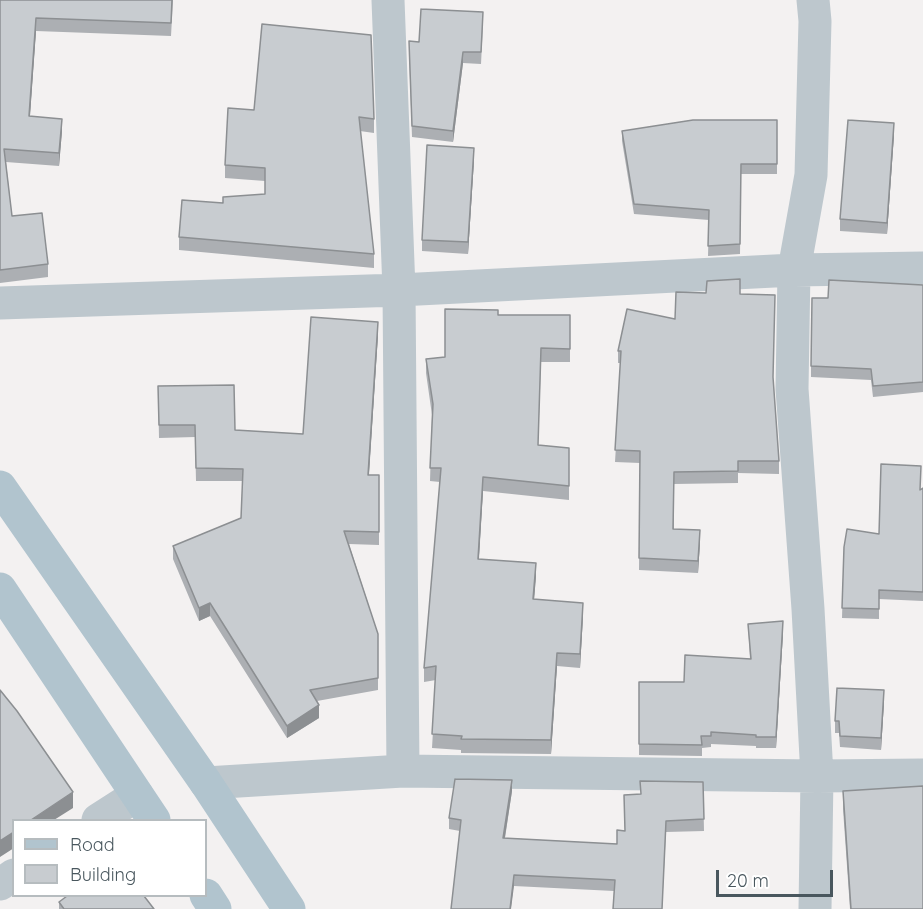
<!DOCTYPE html>
<html>
<head>
<meta charset="utf-8">
<style>
	body { margin:0 }
	#map { position:relative; width:923px; height:909px; overflow:hidden; background:#f3f1f1; font-family:Quicksand,sans-serif }
	canvas { display:block }
	.legend { position:absolute; left:12px; top:819px; width:195px; height:78px; box-sizing:border-box; background:#fff; border:2px solid #b6bcbf; margin:0; padding:8px 10px; list-style:none; font-size:18px; color:#49575e }
	.legend li { display:flex; align-items:center; gap:12px; height:30px }
	.legend b { width:30px; border:2px solid #b6bcbf }
	.scale { position:absolute; left:716px; top:870px; width:117px; height:27px; box-sizing:border-box; border:3px solid #49575e; border-top:0; padding-left:8px; font-size:18px; line-height:21px; white-space:nowrap; color:#49575e; -webkit-text-stroke:4px #fff; paint-order:stroke }
</style>
</head>
<body>
<div id="map">
<canvas width="923" height="909"></canvas>
<ul class="legend">
<li><b style="height:8px;background:#b1c4ce"></b>Road</li>
<li><b style="height:16px;background:#c8ccd0"></b>Building</li>
</ul>
<div class="scale">20 m</div>
</div>
<script>
const g = document.querySelector('canvas').getContext('2d');
g.lineJoin = 'round';
const shape = rows => new Path2D(rows.map(r => 'M' + r).join(''));
function strokePath(path, color, width, dash) { g.strokeStyle = color; g.lineWidth = width; g.lineCap = dash ? 'butt' : 'round'; g.setLineDash(dash || []); g.stroke(path); }
function paint(path, color) { g.fillStyle = color; g.fill(path, 'evenodd'); }
strokePath(shape([
	[388,0,399,290,403,771],
	[813,0,815,21,811,175,794,270,792,389,808,609,817,776,815,909],
	[0,303,399,290,794,270,923,268],
	[206,783,403,771,817,776,923,775],
	[98,820,137,795],
	[0,884,14,875]
]), '#bdc7cd', 33);
strokePath(shape([
	[0,487,206,783,289,909],
	[0,589,154,820],
	[206,895,215,909]
]), '#b1c4ce', 33);
paint(shape([
	[0,0,173,0,171,36,36,31,30,116,62,131,59,166,6,162,12,216,48,264,48,277,0,283],
	[262,24,374,119,374,133,360,131,374,254,374,268,179,250,179,237,223,203,265,194,265,181,225,178,225,165,254,110],
	[483,24,481,64,463,63,453,142,412,137,409,52],
	[777,120,777,174,741,174,740,254,708,256,709,220,634,214,622,141,622,131],
	[894,135,887,234,840,231,840,219],
	[474,160,468,254,422,251,422,240],
	[923,285,923,392,873,397,871,380,811,377,811,366,828,298],
	[740,294,773,379,779,461,779,474,738,473,738,483,674,484,674,529,700,542,698,573,639,570,640,463,615,462,621,363,618,363,618,351,675,319],
	[498,315,570,315,570,362,541,362,538,445,569,448,569,500,483,491,479,559,536,576,534,599,583,616,580,668,557,666,551,754,461,753,461,750,432,748,436,680,424,682,424,668,440,482,430,481,432,415,426,373,426,359,445,357],
	[378,335,369,475,379,475,379,545,349,544,378,634,378,690,317,701,319,718,287,738,210,616,199,621,173,559,173,546,241,518,243,481,196,481,195,437,159,438,158,386,235,430,303,434],
	[923,488,923,601,879,599,879,619,842,618,844,547,879,534,921,489],
	[748,624,783,633,776,748,756,748,756,746,711,744,711,747,702,748,702,756,639,755,639,682,684,682,750,659],
	[884,702,881,750,840,747,839,733,835,733,835,721],
	[703,782,704,831,666,832,662,909,613,909,614,891,514,886,460,831,449,829,449,818,512,791,505,838,617,844,625,831,624,795,640,794],
	[843,791,923,909,850,909,843,809],
	[59,902,154,909,59,909]
]), '#acafb3');
paint(shape([
	[36,18,36,31,29,129,29,116],
	[463,52,463,63,453,142,453,131],
	[62,119,62,131,59,166,59,153],
	[894,123,894,135,887,234,887,223],
	[474,148,474,160,468,254,468,242],
	[378,322,378,335,368,488,368,475],
	[483,477,483,491,478,572,478,559],
	[700,530,700,542,698,573,698,561],
	[536,563,536,576,533,613,533,599],
	[210,603,210,616,199,621,199,608],
	[583,603,583,616,580,668,580,654],
	[783,621,783,633,776,748,776,737],
	[557,653,557,666,551,754,551,740],
	[884,690,884,702,881,750,881,738],
	[319,705,319,718,287,738,287,726],
	[512,780,512,791,503,849,503,838],
	[73,792,73,808,54,820,31,820],
	[14,832,14,848,0,857,0,841],
	[514,875,514,886,511,909,510,909]
]), '#8c8f92');
const building = shape([
	[0,0,172,0,171,23,36,18,29,116,62,119,59,153,4,149,12,216,42,213,48,264,0,270,0,0],
	[421,9,483,12,481,52,463,52,453,131,412,126,409,41,419,42,421,9],
	[262,24,371,35,374,119,359,117,374,254,179,237,182,200,223,203,223,197,265,194,265,168,225,165,228,108,254,110,262,24],
	[693,120,777,120,777,164,741,164,740,244,708,246,709,210,634,204,622,131,693,120],
	[848,120,894,123,887,223,840,219,848,120],
	[427,145,474,148,468,242,422,240,427,145],
	[740,279,740,294,775,295,773,377,779,461,738,461,738,471,674,472,673,529,700,530,698,561,639,558,640,451,615,450,621,351,618,351,627,309,675,319,676,292,706,293,707,281,740,279],
	[829,280,923,285,923,382,873,386,871,369,811,366,812,298,828,298,829,280],
	[445,309,498,310,498,315,570,315,570,349,541,348,538,445,569,448,569,486,483,477,478,559,536,563,533,599,583,603,580,654,557,653,551,740,461,739,462,736,432,734,436,666,424,668,441,468,430,468,433,404,426,359,445,357,445,309],
	[311,317,378,322,368,475,379,475,379,532,344,531,378,634,378,678,310,690,319,705,287,726,210,603,199,608,173,546,241,518,243,469,196,468,195,425,159,425,158,386,234,385,235,430,303,434,311,317],
	[881,464,921,466,920,490,923,488,923,592,879,590,879,609,842,608,844,547,847,529,879,534,881,464],
	[783,621,776,737,756,737,756,735,711,732,711,736,701,736,702,745,639,744,639,682,684,682,685,655,751,659,748,624,783,621],
	[837,688,884,690,881,738,840,736,839,721,835,721,837,688],
	[0,690,17,711,73,792,31,820,14,820,14,832,0,841,0,690],
	[455,779,512,780,503,838,617,844,617,830,625,831,624,795,641,794,640,781,703,782,704,819,666,821,662,909,613,909,615,880,514,875,510,909,451,909,461,820,449,818,455,779],
	[923,786,923,909,851,909,843,791,923,786],
	[67,896,144,896,154,909,64,909,59,902,67,896]
]);
paint(building, '#c8ccd0');
strokePath(building, '#8c8f92', 1.5);
</script>
</body>
</html>
